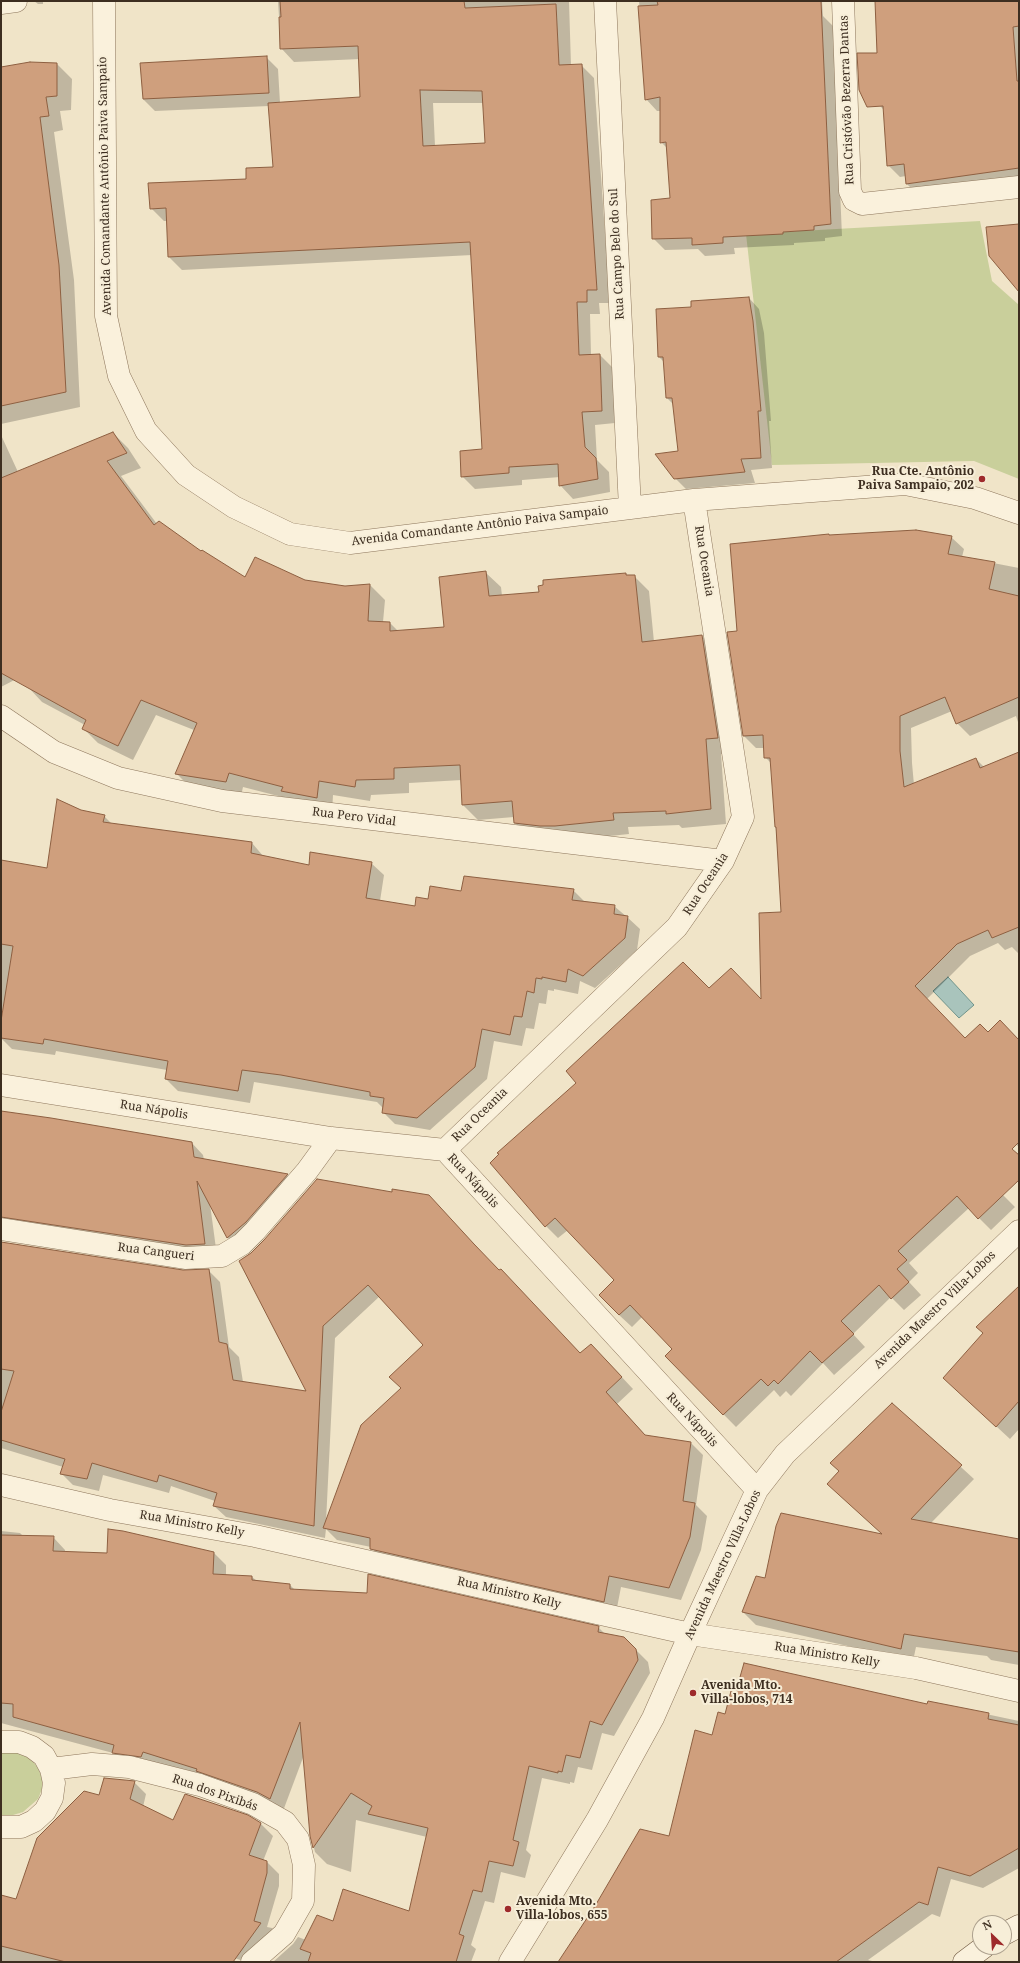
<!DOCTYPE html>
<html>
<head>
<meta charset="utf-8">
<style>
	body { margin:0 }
	#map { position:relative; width:1020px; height:1963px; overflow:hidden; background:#f0e4c8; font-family:"Noto Serif",serif }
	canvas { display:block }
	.frame { position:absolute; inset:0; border:2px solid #3d2e20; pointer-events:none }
	.north { position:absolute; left:972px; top:1915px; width:40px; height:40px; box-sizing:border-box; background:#f7eed8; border:1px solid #ada18e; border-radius:50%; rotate:335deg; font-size:11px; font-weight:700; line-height:16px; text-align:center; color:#3d2e20 }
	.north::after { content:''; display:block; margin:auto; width:14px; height:18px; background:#9e2a2b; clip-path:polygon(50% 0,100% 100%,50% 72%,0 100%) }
</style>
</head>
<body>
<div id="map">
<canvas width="1020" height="1963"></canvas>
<div class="frame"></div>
<div class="north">N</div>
</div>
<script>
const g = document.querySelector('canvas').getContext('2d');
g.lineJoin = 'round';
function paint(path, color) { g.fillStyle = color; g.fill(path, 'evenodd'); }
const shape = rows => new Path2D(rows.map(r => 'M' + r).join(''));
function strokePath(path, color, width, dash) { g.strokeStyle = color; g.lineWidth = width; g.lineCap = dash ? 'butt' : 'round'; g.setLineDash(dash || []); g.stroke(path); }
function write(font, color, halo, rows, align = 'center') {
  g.font = font + ' "Noto Serif",serif'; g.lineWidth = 4; g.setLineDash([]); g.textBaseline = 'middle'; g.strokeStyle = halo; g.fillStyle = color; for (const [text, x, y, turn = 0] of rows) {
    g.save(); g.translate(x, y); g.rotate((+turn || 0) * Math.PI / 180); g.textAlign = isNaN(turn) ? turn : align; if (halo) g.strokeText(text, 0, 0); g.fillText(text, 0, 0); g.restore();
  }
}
paint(shape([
	[980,221,992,281,1019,305,1019,479,974,461,772,465,746,234],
	[11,1751,22,1753,31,1759,38,1768,42,1778,42,1789,38,1799,23,1812,13,1815,2,1815,1,1814,1,1752]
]), '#c9cf9b');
const water = shape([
	[948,977,974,1005,959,1018,933,991,948,977]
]);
paint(water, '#a9c4bc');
strokePath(water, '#6f938a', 1);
paint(shape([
	[34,1,43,1,43,4,38,4],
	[278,1,569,1,571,66,581,65,594,78,610,303,599,303,600,314,590,314,591,355,600,355,613,368,615,423,595,425,597,460,609,472,610,492,573,499,560,485,560,477,522,480,522,485,475,489,462,476,483,450,472,255,182,270,169,257,168,221,164,221,151,208,247,180,274,168,269,106,155,111,143,99,266,57,278,69,280,103,362,98,360,59,294,62,281,48],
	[433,103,484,103,486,144,435,146],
	[639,1,822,1,823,16,833,26,842,236,825,238,825,241,794,243,794,245,734,248,735,254,705,256,698,249,665,250,653,238,671,199,668,149,661,142,661,111,657,111,646,99],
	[876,1,1019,1,1019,181,918,195,907,184,906,176,900,177,888,165,884,110,880,106],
	[57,64,72,79,71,110,60,111,63,130,54,132,74,280,80,407,1,424,1,68],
	[749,298,759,309,764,333,771,421,769,421,772,468,751,470,755,483,686,489,675,478,679,452,674,405,667,398,665,363,659,357,692,308],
	[113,433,128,448,141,468,121,476,157,524,245,579,305,581,345,587,370,585,385,600,383,622,390,623,398,631,445,628,486,573,501,587,502,596,540,593,626,574,628,576,634,576,649,591,654,642,702,636,717,651,732,753,721,754,726,824,682,828,679,825,628,827,629,834,571,840,530,838,515,823,514,817,478,820,463,805,462,780,409,783,409,793,371,795,370,801,333,795,332,813,290,799,243,787,241,796,191,788,176,773,194,730,156,715,133,760,98,743,83,728,85,725,42,702,28,687,41,666,1,687,1,435,18,472],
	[829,535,951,537,964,549,962,557,1019,568,1019,725,1016,716,970,736,957,723,952,711,911,728,912,763,914,785,976,759,984,767,1019,753,1019,954,1012,947,1005,950,998,943,970,956,927,999,965,1040,988,1034,1019,1041,1019,1147,986,1118,1003,1195,1015,1207,991,1230,969,1208,909,1263,918,1273,909,1282,921,1295,904,1310,891,1297,853,1334,865,1347,834,1375,823,1363,791,1396,786,1391,780,1397,774,1390,736,1427,666,1356,673,1349,642,1317,632,1327,619,1315,616,1280,568,1230,558,1238,546,1226,709,990,762,1001,782,913,771,763,765,757,764,748,756,748,744,736,731,545],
	[104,816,113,825,252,843,264,857,309,866,371,863,384,875,380,901,415,907,429,901,462,892,573,890,585,902,614,906,627,917,640,929,637,950,595,988,580,981,578,994,554,989,554,991,548,990,546,1004,539,1003,534,1029,526,1028,522,1046,494,1041,487,1079,430,1130,395,1124,383,1112,383,1108,377,1102,254,1082,250,1103,178,1091,166,1079,167,1070,56,1051,55,1055,12,1049,1,1038,3,1012,1,1012,1,861,48,869],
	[1,1112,191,1142,203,1155,204,1160,287,1175,299,1187,240,1250,228,1238,210,1204,217,1256,1,1238],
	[1,1243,183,1271,208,1270,220,1282,229,1347,239,1357,243,1382,308,1392,240,1261,486,1258,581,1354,603,1357,633,1389,617,1404,646,1436,691,1443,703,1455,696,1505,707,1516,701,1550,681,1600,621,1587,616,1613,383,1561,371,1547,337,1540,326,1529,325,1538,226,1517,214,1506,215,1501,171,1486,169,1493,103,1475,99,1491,73,1485,61,1473,63,1467,1,1448],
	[380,1296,425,1345,326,1522,335,1338],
	[1019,1288,1019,1429,1010,1439,957,1390,984,1333],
	[892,1404,974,1479,931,1523,1019,1540,1019,1665,991,1660,987,1656,916,1647,913,1661,756,1625,743,1612,765,1579,884,1535,828,1484],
	[1,1531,20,1533,24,1537,53,1537,65,1550,65,1552,108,1554,123,1532,214,1553,226,1565,226,1575,252,1577,257,1581,290,1585,296,1591,598,1627,606,1635,635,1649,648,1662,650,1673,614,1736,602,1733,592,1770,578,1767,574,1783,570,1782,570,1784,542,1778,526,1850,531,1855,525,1878,501,1872,494,1903,485,1901,471,1945,476,1949,471,1962,273,1962,293,1944,298,1937,306,1940,334,1922,410,1912,427,1837,356,1820,351,1872,327,1864,315,1852,311,1835,304,1755,283,1811,125,1765,113,1753,1,1723],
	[929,1702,1019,1721,1019,1868,983,1888,951,1879,940,1917,932,1914,868,1960,876,1962,560,1962,670,1837,713,1736,726,1716,928,1705],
	[134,1782,146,1794,143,1807,174,1821,247,1816,261,1824,273,1836,263,1861,267,1862,279,1874,279,1886,267,1927,272,1928,283,1940,247,1962,208,1950,205,1962,1,1962,1,1900,17,1900,99,1796]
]), '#0003');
const building = shape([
	[280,1,464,1,465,8,556,4,559,65,582,64,597,290,587,290,587,302,577,302,579,355,600,354,602,411,582,412,585,447,596,458,598,479,559,486,558,464,509,467,509,473,461,477,460,451,482,449,470,242,168,257,166,208,150,209,148,183,246,179,246,168,273,167,268,103,360,97,358,46,280,49,279,17,281,17,280,1],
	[420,90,482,91,485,143,423,146,420,90],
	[657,1,821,1,831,224,814,226,814,230,783,232,783,234,723,237,723,243,692,245,692,238,652,239,651,200,670,198,666,142,660,143,660,97,645,100,638,6,658,5,657,1],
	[875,1,1019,1,1019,26,1013,27,1017,81,1019,81,1019,168,906,184,904,164,887,166,883,106,867,107,859,90,857,53,877,53,875,1],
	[267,56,269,93,143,99,140,63,267,56],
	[30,62,57,63,57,96,46,97,49,116,40,117,59,265,66,392,1,406,1,67,30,62],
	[1019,224,1019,292,989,256,986,227,1019,224],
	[749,297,753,321,761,411,758,411,761,458,741,459,745,472,674,479,655,454,678,451,672,398,666,398,663,357,658,357,656,309,691,307,691,301,749,297],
	[113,432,127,453,107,461,154,525,159,521,201,551,202,550,245,577,255,557,305,580,345,586,370,584,368,621,390,622,390,631,444,627,439,577,486,571,489,596,539,592,538,586,543,585,543,580,626,573,626,575,635,575,642,642,702,635,718,738,706,739,711,809,666,814,666,811,613,813,614,820,555,826,540,826,514,823,512,801,462,805,460,765,394,768,394,779,356,780,355,787,319,781,317,798,281,791,283,787,229,773,226,782,175,774,197,723,141,700,118,746,82,729,86,720,1,673,1,478,113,432],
	[916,530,952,536,948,554,995,562,989,589,1019,596,1019,697,956,724,945,697,900,716,900,751,904,787,976,758,980,768,1019,752,1019,927,992,938,988,930,957,944,915,986,965,1038,980,1024,988,1032,1000,1020,1019,1040,1019,1142,1012,1149,1019,1155,1019,1180,978,1219,957,1196,898,1251,907,1260,897,1269,909,1282,891,1299,879,1285,841,1321,854,1334,822,1363,810,1351,778,1384,774,1380,768,1386,761,1379,723,1415,665,1356,672,1349,630,1305,619,1315,599,1295,614,1280,555,1218,545,1227,490,1163,499,1154,497,1153,576,1083,566,1071,683,962,709,988,731,968,761,999,759,913,781,912,776,827,775,827,770,758,764,758,763,735,743,736,727,632,737,631,730,544,829,534,829,535,916,530],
	[57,799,81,810,105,815,103,822,252,842,251,853,309,865,310,852,372,862,366,898,415,906,416,897,428,899,430,886,461,891,464,876,574,889,572,900,615,905,614,914,628,916,625,938,583,976,568,969,566,982,542,977,542,979,536,978,534,993,527,991,522,1017,514,1016,510,1035,482,1029,475,1067,417,1118,382,1113,384,1098,370,1096,370,1092,281,1075,242,1070,238,1091,165,1079,168,1061,44,1039,43,1044,1,1038,1,1021,13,946,1,944,1,860,47,868,57,799],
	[1,1111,51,1118,192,1142,194,1157,288,1174,246,1222,227,1238,197,1181,205,1244,186,1245,1,1217,1,1111],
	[317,1179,392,1192,392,1189,429,1195,474,1244,499,1270,501,1269,580,1353,591,1344,622,1377,606,1392,645,1435,691,1442,683,1501,695,1503,690,1537,669,1588,609,1576,604,1602,370,1549,370,1538,323,1528,361,1425,401,1388,389,1377,423,1345,368,1285,323,1326,314,1526,213,1506,217,1493,159,1475,157,1482,92,1463,87,1479,60,1474,65,1459,1,1440,1,1412,14,1371,1,1369,1,1242,183,1270,209,1269,219,1342,227,1344,233,1380,306,1391,239,1261,251,1253,264,1240,317,1179],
	[1019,1286,1019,1401,996,1427,943,1378,983,1333,976,1327,1019,1286],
	[892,1403,962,1465,911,1519,1019,1539,1019,1652,904,1634,901,1649,742,1612,756,1576,765,1578,776,1526,781,1513,882,1534,827,1484,839,1471,830,1463,892,1403],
	[108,1529,123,1531,214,1552,213,1574,252,1576,252,1580,290,1584,290,1589,367,1593,368,1574,599,1626,598,1632,624,1637,636,1649,638,1660,602,1725,590,1721,580,1758,566,1755,562,1772,558,1771,558,1773,529,1766,513,1840,519,1842,513,1866,489,1861,482,1892,473,1890,459,1934,464,1936,456,1962,308,1962,311,1953,300,1949,317,1915,333,1921,343,1889,409,1911,428,1828,368,1814,372,1806,351,1793,313,1848,310,1836,300,1722,270,1799,257,1792,196,1771,197,1769,143,1752,141,1757,112,1753,114,1745,13,1717,13,1704,1,1703,1,1535,54,1536,53,1551,107,1553,108,1529],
	[744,1663,927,1704,928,1701,989,1713,988,1719,1019,1725,1019,1848,970,1876,938,1867,928,1905,919,1902,836,1962,558,1962,595,1906,640,1829,669,1836,695,1730,712,1735,718,1712,725,1714,731,1691,736,1691,744,1663],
	[104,1778,135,1781,130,1799,173,1820,185,1794,248,1815,261,1823,249,1855,267,1861,267,1873,254,1921,261,1923,233,1962,66,1962,1,1946,1,1895,16,1899,37,1838,84,1791,99,1795,104,1778]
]);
paint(building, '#cf9f7d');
strokePath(building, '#8d5f41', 1);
const street = shape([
	[104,1,106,316,119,376,146,431,186,475,234,507,290,534,350,543,694,500,905,484,975,498,1019,513],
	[605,1,630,508],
	[843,1,850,191,854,200,862,204,1019,187],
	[1,3,16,1],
	[1,716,54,752,118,778,222,801,723,861],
	[1,1085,331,1138,445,1150,757,1490],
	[445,1150,677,927,723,861,743,817,694,500],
	[1,1229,185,1258,222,1256,242,1244,255,1231,307,1171,331,1138],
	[1,1485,110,1510,255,1536,690,1634,916,1668,1019,1691],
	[1,1742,19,1742,32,1747,44,1756,51,1769,54,1783,52,1798,45,1811,34,1821,21,1827,1,1827],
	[51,1769,92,1764,129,1767,200,1785,253,1804,285,1822,298,1839,304,1865,303,1901,284,1934,252,1962],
	[510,1962,597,1820,653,1718,690,1634,757,1490,785,1454,1019,1231]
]);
const secondary = shape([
	[1004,1934,1019,1926],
	[964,1962,984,1947]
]);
strokePath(street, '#8d765c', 23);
strokePath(secondary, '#6f573f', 23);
strokePath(street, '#faf1dc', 22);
strokePath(secondary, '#faf1dc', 22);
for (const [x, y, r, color] of [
	[982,479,4,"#9e2a2b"],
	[693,1693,4,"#9e2a2b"],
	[508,1909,4,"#9e2a2b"]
]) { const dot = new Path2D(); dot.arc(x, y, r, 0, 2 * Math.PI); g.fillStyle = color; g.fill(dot); strokePath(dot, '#f7eed8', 1.5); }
write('12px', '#3d2e20', '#f7eed8', [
	["Rua Cristóvão Bezerra Dantas",847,100,-92],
	["Avenida Comandante Antônio Paiva Sampaio",105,186,-91],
	["Rua Campo Belo do Sul",617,254,-93],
	["Avenida Comandante Antônio Paiva Sampaio",480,526,-7],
	["Rua Oceania",704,561,81],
	["Rua Pero Vidal",354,817,7],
	["Rua Oceania",706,884,-57],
	["Rua Nápolis",154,1110,9],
	["Rua Oceania",480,1115,-44],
	["Rua Nápolis",473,1181,47],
	["Rua Cangueri",156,1252,7],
	["Avenida Maestro Villa-Lobos",935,1310,-44],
	["Rua Nápolis",692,1420,47],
	["Rua Ministro Kelly",192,1524,10],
	["Avenida Maestro Villa-Lobos",723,1565,-65],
	["Rua Ministro Kelly",509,1593,13],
	["Rua Ministro Kelly",827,1655,9],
	["Rua dos Pixibás",215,1793,19]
]);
write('bold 12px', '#3d2e20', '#f7eed8', [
	["Rua Cte. Antônio",974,472,"right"],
	["Paiva Sampaio, 202",974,486,"right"],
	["Avenida Mto.",701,1686],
	["Villa-lobos, 714",701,1700],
	["Avenida Mto.",516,1902],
	["Villa-lobos, 655",516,1916]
], 'left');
</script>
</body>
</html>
